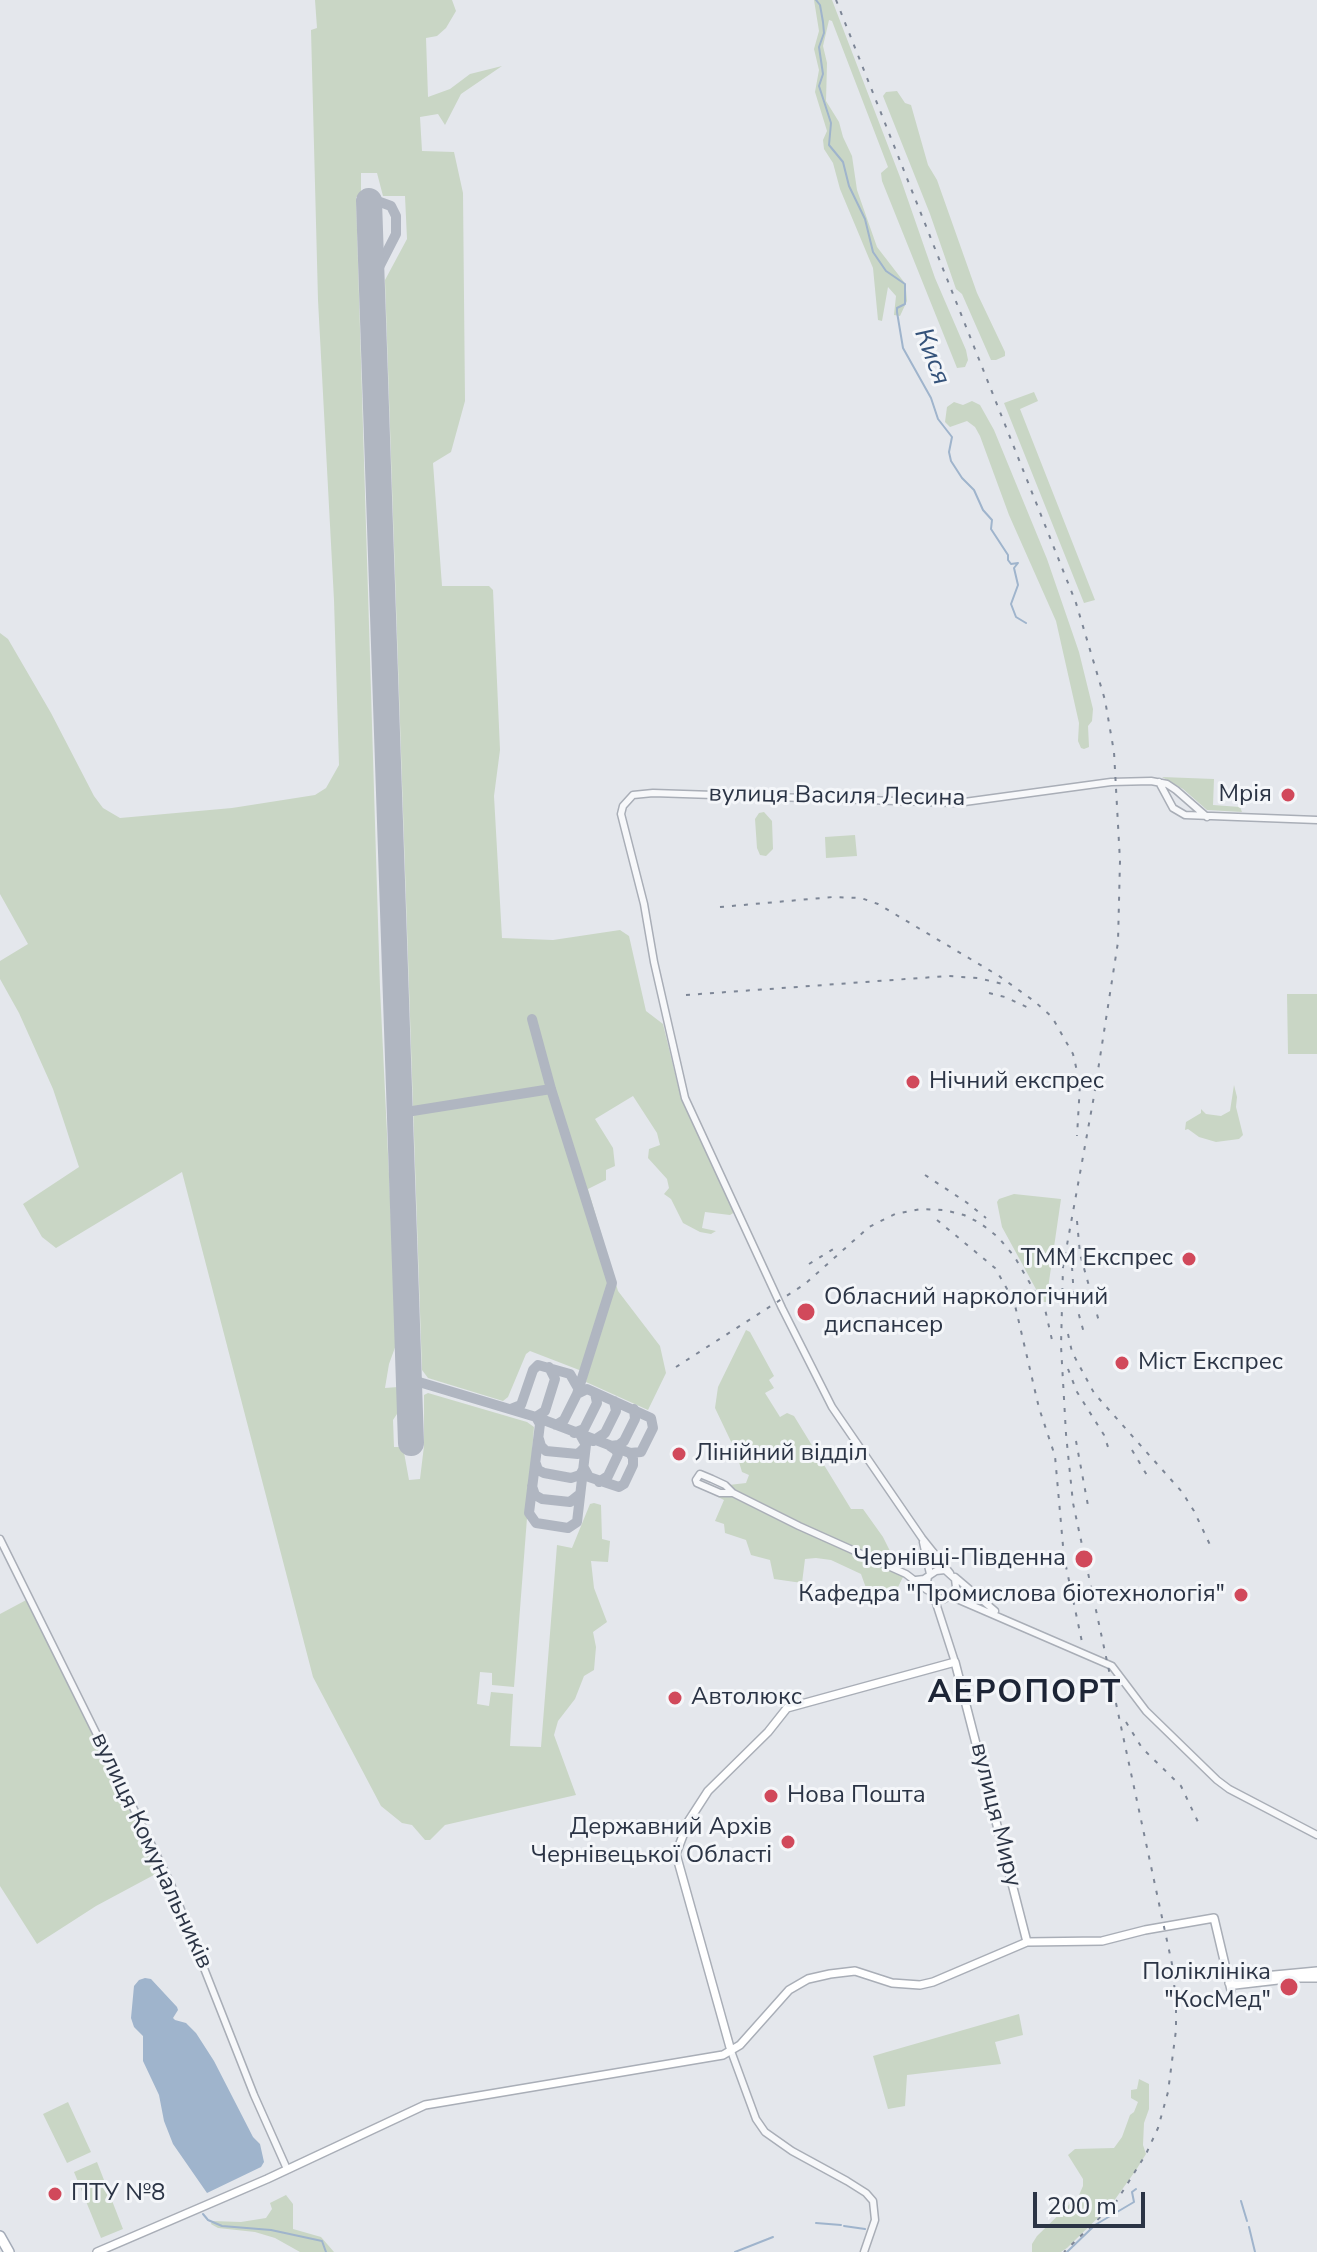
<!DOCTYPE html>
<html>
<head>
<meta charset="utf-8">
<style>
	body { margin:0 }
	#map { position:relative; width:1317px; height:2252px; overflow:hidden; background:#e4e7ec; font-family:"Nunito Sans",sans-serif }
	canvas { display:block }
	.scale { position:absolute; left:1033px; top:2192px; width:112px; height:36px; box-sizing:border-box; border:4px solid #2b3445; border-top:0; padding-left:10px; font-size:24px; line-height:28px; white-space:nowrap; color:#2b3445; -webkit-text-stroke:6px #f4f6f9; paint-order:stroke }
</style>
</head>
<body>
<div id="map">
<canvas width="1317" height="2252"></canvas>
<div class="scale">200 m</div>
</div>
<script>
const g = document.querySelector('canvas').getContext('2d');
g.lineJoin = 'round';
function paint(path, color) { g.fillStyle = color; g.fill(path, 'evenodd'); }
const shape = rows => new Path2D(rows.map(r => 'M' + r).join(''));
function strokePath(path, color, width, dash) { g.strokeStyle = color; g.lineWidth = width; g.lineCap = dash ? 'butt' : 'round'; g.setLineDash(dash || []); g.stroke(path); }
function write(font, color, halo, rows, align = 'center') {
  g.font = font + ' "Nunito Sans",sans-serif'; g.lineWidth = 6; g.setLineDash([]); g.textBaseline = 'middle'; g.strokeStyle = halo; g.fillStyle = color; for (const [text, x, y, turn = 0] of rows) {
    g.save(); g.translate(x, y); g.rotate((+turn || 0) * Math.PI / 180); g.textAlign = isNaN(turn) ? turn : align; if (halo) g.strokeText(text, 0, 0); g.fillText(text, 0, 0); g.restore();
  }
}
paint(shape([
	[315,0,452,0,456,11,446,28,437,36,426,38,428,97,450,89,470,74,502,66,461,94,445,125,438,114,420,117,422,151,454,152,463,193,465,401,451,452,433,463,442,586,489,586,493,590,500,750,494,796,502,938,553,940,620,930,629,936,646,1011,663,1024,680,1094,735,1212,730,1215,705,1212,702,1228,716,1231,711,1234,700,1232,683,1223,671,1199,664,1194,669,1188,667,1179,648,1158,649,1149,660,1145,657,1133,633,1096,595,1119,613,1148,615,1166,606,1170,606,1180,588,1189,618,1291,660,1346,666,1373,648,1410,586,1382,587,1373,530,1351,526,1354,508,1397,503,1401,428,1378,422,1370,385,280,407,239,405,196,383,196,377,173,361,173,361,196,356,197,380,988,397,1342,389,1364,385,1388,398,1387,399,1411,393,1420,394,1447,403,1447,409,1480,420,1479,424,1446,424,1395,428,1393,527,1422,534,1427,514,1687,492,1685,492,1673,480,1672,477,1704,489,1706,491,1692,513,1694,510,1746,541,1747,557,1545,572,1548,590,1504,594,1503,601,1505,602,1539,610,1541,608,1562,591,1561,594,1588,607,1622,593,1632,596,1647,594,1670,584,1676,575,1699,558,1721,554,1735,576,1795,445,1825,430,1840,425,1840,412,1825,402,1823,381,1806,313,1677,182,1172,56,1248,42,1237,23,1204,79,1167,53,1089,19,1013,0,979,0,961,28,944,0,894,0,633,8,639,51,713,94,796,103,808,120,818,232,808,315,795,326,788,339,765,334,600,318,300,311,30,317,28],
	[814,0,832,0,900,177,935,278,966,350,968,360,965,367,957,368,882,181,881,173,888,167,832,21,829,20,823,46,827,63,826,101,839,122,843,137,852,156,857,190,877,247,904,282,906,290,907,301,900,316,894,315,896,296,888,287,882,321,878,320,873,268,840,189,833,163,824,149,823,140,827,131,815,92,819,70,814,49,819,31],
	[897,91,905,103,911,105,928,165,937,180,977,293,1005,352,1005,356,996,360,991,360,962,294,956,289,930,214,883,96,886,92],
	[1034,392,1038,401,1020,409,1095,600,1084,603,1004,403],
	[972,401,980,405,994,430,1047,559,1079,652,1093,709,1092,721,1088,726,1089,747,1084,749,1081,748,1078,741,1079,723,1056,621,1009,515,980,436,975,427,967,421,950,427,945,422,947,407,954,402,963,405],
	[1162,777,1214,779,1213,805,1240,807,1242,812,1207,810,1183,789],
	[764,812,772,821,773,849,766,856,760,855,757,848,755,819,759,813],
	[855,835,857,856,826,858,825,837],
	[1287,994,1317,994,1317,1054,1288,1054],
	[1234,1085,1237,1097,1236,1107,1243,1135,1239,1139,1216,1142,1199,1137,1188,1129,1185,1130,1186,1122,1201,1113,1201,1109,1206,1114,1221,1116,1230,1111],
	[1014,1194,1061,1199,1046,1302,1043,1302,1002,1227,997,1202,999,1199],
	[746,1330,750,1332,774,1376,769,1380,774,1388,765,1393,780,1417,787,1413,794,1416,851,1509,863,1509,883,1537,903,1577,897,1589,866,1588,861,1574,831,1560,816,1558,805,1559,802,1583,774,1579,770,1560,751,1555,746,1540,725,1533,724,1524,715,1521,724,1500,718,1497,719,1494,724,1495,729,1485,746,1483,749,1475,742,1472,736,1452,715,1408,718,1387],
	[30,1598,165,1869,96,1906,37,1944,0,1886,0,1614],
	[1019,2014,1023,2035,995,2042,1001,2064,907,2075,905,2106,888,2109,873,2056],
	[1139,2079,1149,2084,1149,2109,1144,2123,1143,2145,1146,2154,1136,2170,1111,2205,1067,2248,1061,2252,1032,2252,1032,2244,1037,2236,1079,2195,1083,2186,1083,2179,1068,2155,1075,2149,1114,2148,1122,2137,1130,2115,1134,2112,1138,2102,1131,2098,1131,2090,1137,2089],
	[68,2102,91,2152,67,2163,43,2114],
	[97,2162,123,2229,101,2238,74,2172],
	[286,2195,293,2204,293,2229,321,2237,334,2252,300,2252,275,2238,255,2232,218,2228,211,2224,212,2221,241,2222,266,2218,272,2209,270,2203]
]), '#c9d6c5');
paint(shape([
	[145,1978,151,1979,177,2007,178,2010,173,2018,175,2020,186,2023,196,2033,214,2061,253,2137,260,2144,264,2162,261,2167,207,2193,173,2144,164,2121,159,2095,143,2061,143,2036,134,2027,131,2018,134,1986,139,1980]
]), '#9fb4cc');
strokePath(shape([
	[816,0,820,5,823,22,824,33,819,47,823,74,819,86,831,123,829,145,843,162,849,186,865,219,873,252,886,271,905,284,905,304,897,308,897,312,903,348,931,398,938,419,952,437,949,452,951,461,962,478,974,490,983,510,992,520,991,529,1008,555,1008,560,1011,564,1018,563,1014,568,1018,585,1011,604,1016,617,1026,623],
	[1241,2201,1247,2221],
	[203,2214,208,2220,222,2226,271,2230,322,2241,326,2252],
	[816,2223,841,2225],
	[844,2226,865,2229],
	[1249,2227,1255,2252],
	[735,2252,773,2237],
	[1067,2252,1095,2225,1134,2202,1132,2192,1136,2189]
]), '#9fb4cc', 2);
strokePath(shape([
	[369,203,380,202,391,206,396,216,396,234,372,281],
	[532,1019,551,1089,612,1283,577,1394,564,1420,556,1425],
	[400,1113,551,1089],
	[549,1367,555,1379,545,1411,536,1417,540,1424,529,1513,536,1523,568,1528,577,1522,586,1445,581,1436],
	[409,1369,410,1377,419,1382,412,1384,410,1394],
	[419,1382,536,1417,630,1453,641,1452,653,1428,651,1418,587,1389,577,1394],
	[511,1409,521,1405,533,1370,538,1365,570,1374,578,1388],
	[574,1433,584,1429,597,1403,595,1393],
	[539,1439,541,1446,546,1451,578,1454,585,1447],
	[593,1441,605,1433,616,1411,614,1401],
	[536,1464,538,1470,544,1473,571,1478,580,1475,584,1468,589,1477,619,1487,624,1484,633,1465,633,1458,630,1453],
	[599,1482,608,1476,618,1455,616,1450,610,1446,619,1445,624,1441,635,1419,634,1409],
	[532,1486,535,1495,542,1499,570,1502,580,1494]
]), '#b0b6c1', 10);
strokePath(shape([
	[369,201,411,1443]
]), '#b0b6c1', 26);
const tertiary = shape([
	[1159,782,1173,808,1185,815,1317,820],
	[733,1493,720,1493,697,1483,696,1480,700,1474,712,1479,725,1485,733,1493,799,1526,906,1574,927,1590],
	[0,1539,170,1882,254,2095,287,2169],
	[923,1542,930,1574],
	[950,1573,922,1538,832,1407,782,1308,685,1098,654,962,644,904,621,814,623,806,633,795,653,793,957,803,1111,782,1151,781,1167,784,1176,790,1207,817],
	[955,1577,995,1611],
	[916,1580,924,1579,936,1571,945,1570,955,1579,956,1587,953,1594,944,1599,934,1597,926,1587,928,1577],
	[950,1596,1112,1666,1146,1711,1217,1780,1229,1789,1317,1835],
	[934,1597,955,1662],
	[731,2051,756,2119,765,2132,792,2151,847,2181,866,2193,873,2201,875,2220,864,2252]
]);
const secondary = shape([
	[1226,1976,1232,1979,1317,1971],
	[1229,1983,1235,1985,1295,1978,1317,1978],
	[731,2051,676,1854,688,1822,708,1791,768,1732,787,1708,955,1662,1027,1942],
	[97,2252,267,2179,425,2105,723,2055,740,2045,789,1990,808,1979,830,1974,855,1971,892,1983,920,1985,933,1982,1027,1942,1102,1941,1145,1930,1214,1918,1231,1990]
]);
const primary = shape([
	[0,2236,9,2252]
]);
strokePath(tertiary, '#a9aeb7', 9);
strokePath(secondary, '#a9aeb7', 10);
strokePath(primary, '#a3abb8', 12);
strokePath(tertiary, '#f7f8fa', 6);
strokePath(secondary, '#fff', 7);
strokePath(primary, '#fff', 9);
strokePath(shape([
	[836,0,1076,603,1105,700,1114,752,1120,861,1118,942,1094,1096,1063,1267,1061,1346,1066,1434,1073,1503,1172,1964,1176,2002,1176,2030,1168,2092,1158,2128,1146,2154,1116,2202,1064,2252],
	[720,907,833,897,861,898,878,904,999,976,1034,1001,1052,1017,1073,1054,1080,1084,1077,1136],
	[989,993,1005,997,1029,1008],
	[686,995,948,976,978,978,1003,984],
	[925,1175,966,1202,986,1218],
	[937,1220,995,1268,1014,1301,1039,1408,1055,1456,1064,1557,1082,1642],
	[1077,1221,1080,1254,1100,1325],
	[809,1264,835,1248],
	[1072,1267,1074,1297,1084,1333],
	[1068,1334,1072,1352,1094,1393,1182,1492,1194,1511,1211,1547],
	[676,1367,805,1284,869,1227,895,1214,921,1209,944,1210,964,1215,980,1223,998,1237,1014,1256,1045,1309,1052,1340],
	[1068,1369,1077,1392,1104,1435,1109,1450],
	[1076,1441,1089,1511],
	[1132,1450,1148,1477],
	[1126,1722,1142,1748,1181,1786,1198,1822]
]), '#7d8696', 2, [4, 8]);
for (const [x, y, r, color] of [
	[1288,795,8,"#d1495b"],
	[913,1082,8,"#d1495b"],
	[1189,1259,8,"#d1495b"],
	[806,1312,10,"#d1495b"],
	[1122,1363,8,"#d1495b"],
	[679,1454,8,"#d1495b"],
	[1084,1559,10,"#d1495b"],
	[1241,1595,8,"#d1495b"],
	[675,1698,8,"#d1495b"],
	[771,1796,8,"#d1495b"],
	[788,1842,8,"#d1495b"],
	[1289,1987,10,"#d1495b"],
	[55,2194,8,"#d1495b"]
]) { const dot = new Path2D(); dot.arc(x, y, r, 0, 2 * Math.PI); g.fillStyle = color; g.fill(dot); strokePath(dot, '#f4f6f9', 3); }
write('24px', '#2b3445', '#f4f6f9', [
	["Мрія",1272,795,"right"],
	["Нічний експрес",929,1082],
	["ТММ Експрес",1173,1259,"right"],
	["Обласний наркологічний",824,1298],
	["диспансер",824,1326],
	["Міст Експрес",1138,1363],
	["Лінійний відділ",695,1454],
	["Чернівці-Південна",1066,1559,"right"],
	["Кафедра \"Промислова біотехнологія\"",1225,1595,"right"],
	["Автолюкс",691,1698],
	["Нова Пошта",787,1796],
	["Державний Архів",772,1828,"right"],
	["Чернівецької Області",772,1856,"right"],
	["Поліклініка",1271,1973,"right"],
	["\"КосМед\"",1271,2001,"right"],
	["ПТУ №8",71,2194]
], 'left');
write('24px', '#2b3445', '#f4f6f9', [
	["вулиця Василя Лесина",837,797,1],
	["вулиця Миру",995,1815,76],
	["вулиця Комунальників",151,1851,65]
]);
write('italic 26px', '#34527a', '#f4f6f9', [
	["Кися",931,357,69]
]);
g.letterSpacing = '2px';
write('bold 32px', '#1d2536', '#f4f6f9', [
	["АЕРОПОРТ",1025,1694]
]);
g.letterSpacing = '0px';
</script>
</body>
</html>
